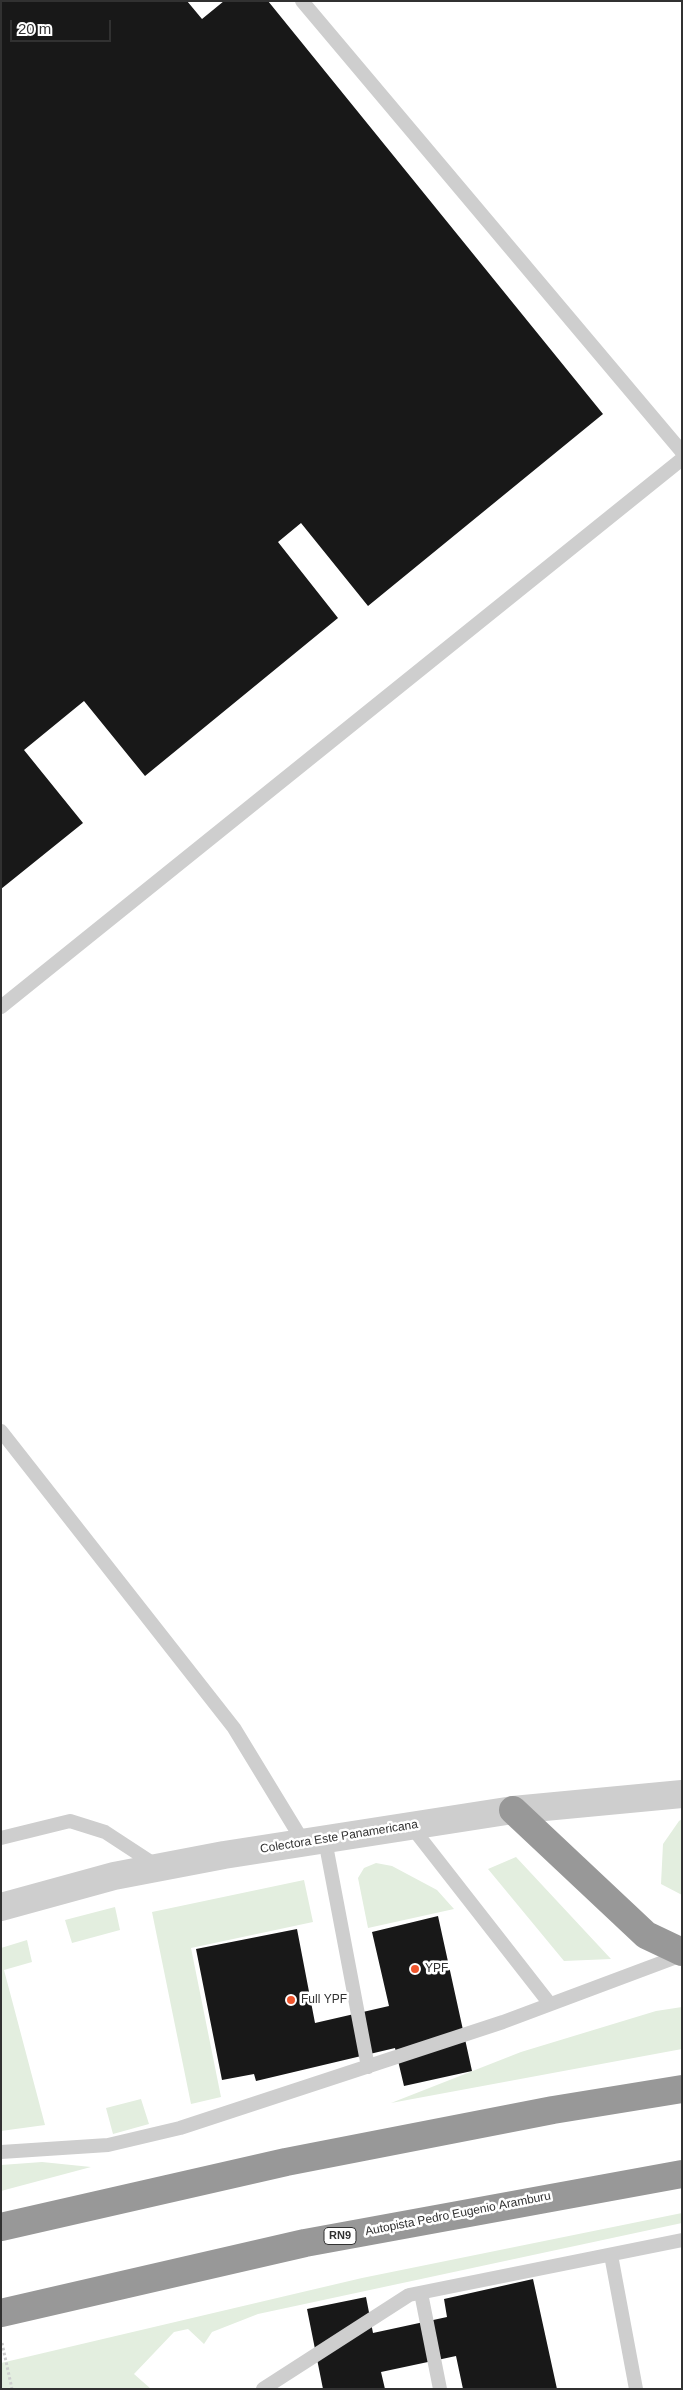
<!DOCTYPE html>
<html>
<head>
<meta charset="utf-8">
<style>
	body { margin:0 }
	#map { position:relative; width:683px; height:2390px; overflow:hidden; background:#fff; font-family:Helvetica,sans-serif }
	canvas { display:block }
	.frame { position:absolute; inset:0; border:2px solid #313131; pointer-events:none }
	.scale { position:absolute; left:10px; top:20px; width:101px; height:22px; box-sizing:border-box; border:2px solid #313131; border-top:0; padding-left:6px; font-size:15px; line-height:18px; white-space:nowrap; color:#313131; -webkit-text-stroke:4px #fff; paint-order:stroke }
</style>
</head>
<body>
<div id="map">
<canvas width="683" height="2390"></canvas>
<div class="frame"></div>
<div class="scale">20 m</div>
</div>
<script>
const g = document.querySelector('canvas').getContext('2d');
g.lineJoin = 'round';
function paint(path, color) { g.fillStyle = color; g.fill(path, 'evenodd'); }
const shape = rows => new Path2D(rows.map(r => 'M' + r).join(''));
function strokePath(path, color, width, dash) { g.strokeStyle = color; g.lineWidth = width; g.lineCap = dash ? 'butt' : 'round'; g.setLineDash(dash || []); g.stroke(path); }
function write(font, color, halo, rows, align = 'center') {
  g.font = font + ' Helvetica,sans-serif'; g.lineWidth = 5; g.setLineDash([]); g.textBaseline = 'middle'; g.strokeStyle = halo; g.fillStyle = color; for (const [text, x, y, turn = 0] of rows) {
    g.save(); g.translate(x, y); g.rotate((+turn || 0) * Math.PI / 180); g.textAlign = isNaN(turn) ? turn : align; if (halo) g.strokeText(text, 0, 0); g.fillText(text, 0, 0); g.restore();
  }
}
paint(shape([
	[682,1819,682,1895,661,1884,663,1844,679,1821],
	[516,1857,611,1959,564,1961,488,1869],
	[376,1863,392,1866,437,1890,454,1909,368,1928,358,1878,364,1868],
	[304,1880,313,1922,191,1948,221,2097,191,2104,152,1912],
	[115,1907,120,1930,72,1943,65,1920],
	[27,1940,32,1962,4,1970,45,2125,1,2131,1,1948],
	[682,2007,682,2049,391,2103,521,2052,656,2011],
	[141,2099,149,2124,113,2134,106,2108],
	[42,2162,91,2167,1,2191,1,2165],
	[682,2213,682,2223,258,2314,212,2332,204,2344,188,2329,174,2332,134,2374,151,2389,1,2389,1,2363,362,2278]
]), '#e3eedf');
paint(shape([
	[1,1,187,1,202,19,224,1,268,1,603,414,368,606,301,523,278,542,338,618,145,776,84,701,24,750,83,823,1,889],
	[438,1916,472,2071,404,2086,395,2048,256,2081,254,2074,222,2080,196,1949,297,1929,315,2023,389,2006,372,1932],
	[533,2279,557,2389,463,2389,456,2356,381,2372,385,2389,323,2389,307,2309,366,2297,373,2333,447,2317,444,2299]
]), '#181818');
strokePath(shape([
	[2,2343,12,2389]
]), '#cecece', 3, [2.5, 2.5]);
strokePath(shape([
	[302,1,682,452],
	[1,1007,682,459],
	[1,1431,234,1728,304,1843],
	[411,1826,550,2004],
	[1,1838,70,1821,105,1832,157,1866],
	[325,1840,368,2067],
	[1,2152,108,2145,180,2128,503,2022,682,1955],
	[611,2255,636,2389],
	[421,2293,440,2389],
	[263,2389,409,2295,682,2240]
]), '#cecece', 14);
strokePath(shape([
	[1,1907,114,1876,224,1855,513,1810,682,1794]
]), '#cecece', 28);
strokePath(shape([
	[513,1810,646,1935,682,1952],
	[1,2227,286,2162,553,2110,682,2089],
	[1,2313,305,2243,682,2174]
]), '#989898', 28);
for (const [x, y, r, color] of [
	[415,1969,5,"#ee552d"],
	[291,2000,5,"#ee552d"]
]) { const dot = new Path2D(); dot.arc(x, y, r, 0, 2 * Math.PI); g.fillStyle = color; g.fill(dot); strokePath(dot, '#fff', 2); }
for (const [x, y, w] of [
	[340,2236,32]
]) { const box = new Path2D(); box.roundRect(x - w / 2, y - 8.5, w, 17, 4); g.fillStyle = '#fff'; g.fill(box); strokePath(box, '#313131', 1); }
write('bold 11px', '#313131', null, [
	["RN9",340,2236]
]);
write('12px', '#313131', '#fff', [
	["Colectora Este Panamericana",339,1837,-9],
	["Autopista Pedro Eugenio Aramburu",458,2214,-11]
]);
write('12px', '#313131', '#fff', [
	["YPF",425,1969],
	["Full YPF",301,2000]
], 'left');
</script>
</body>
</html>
